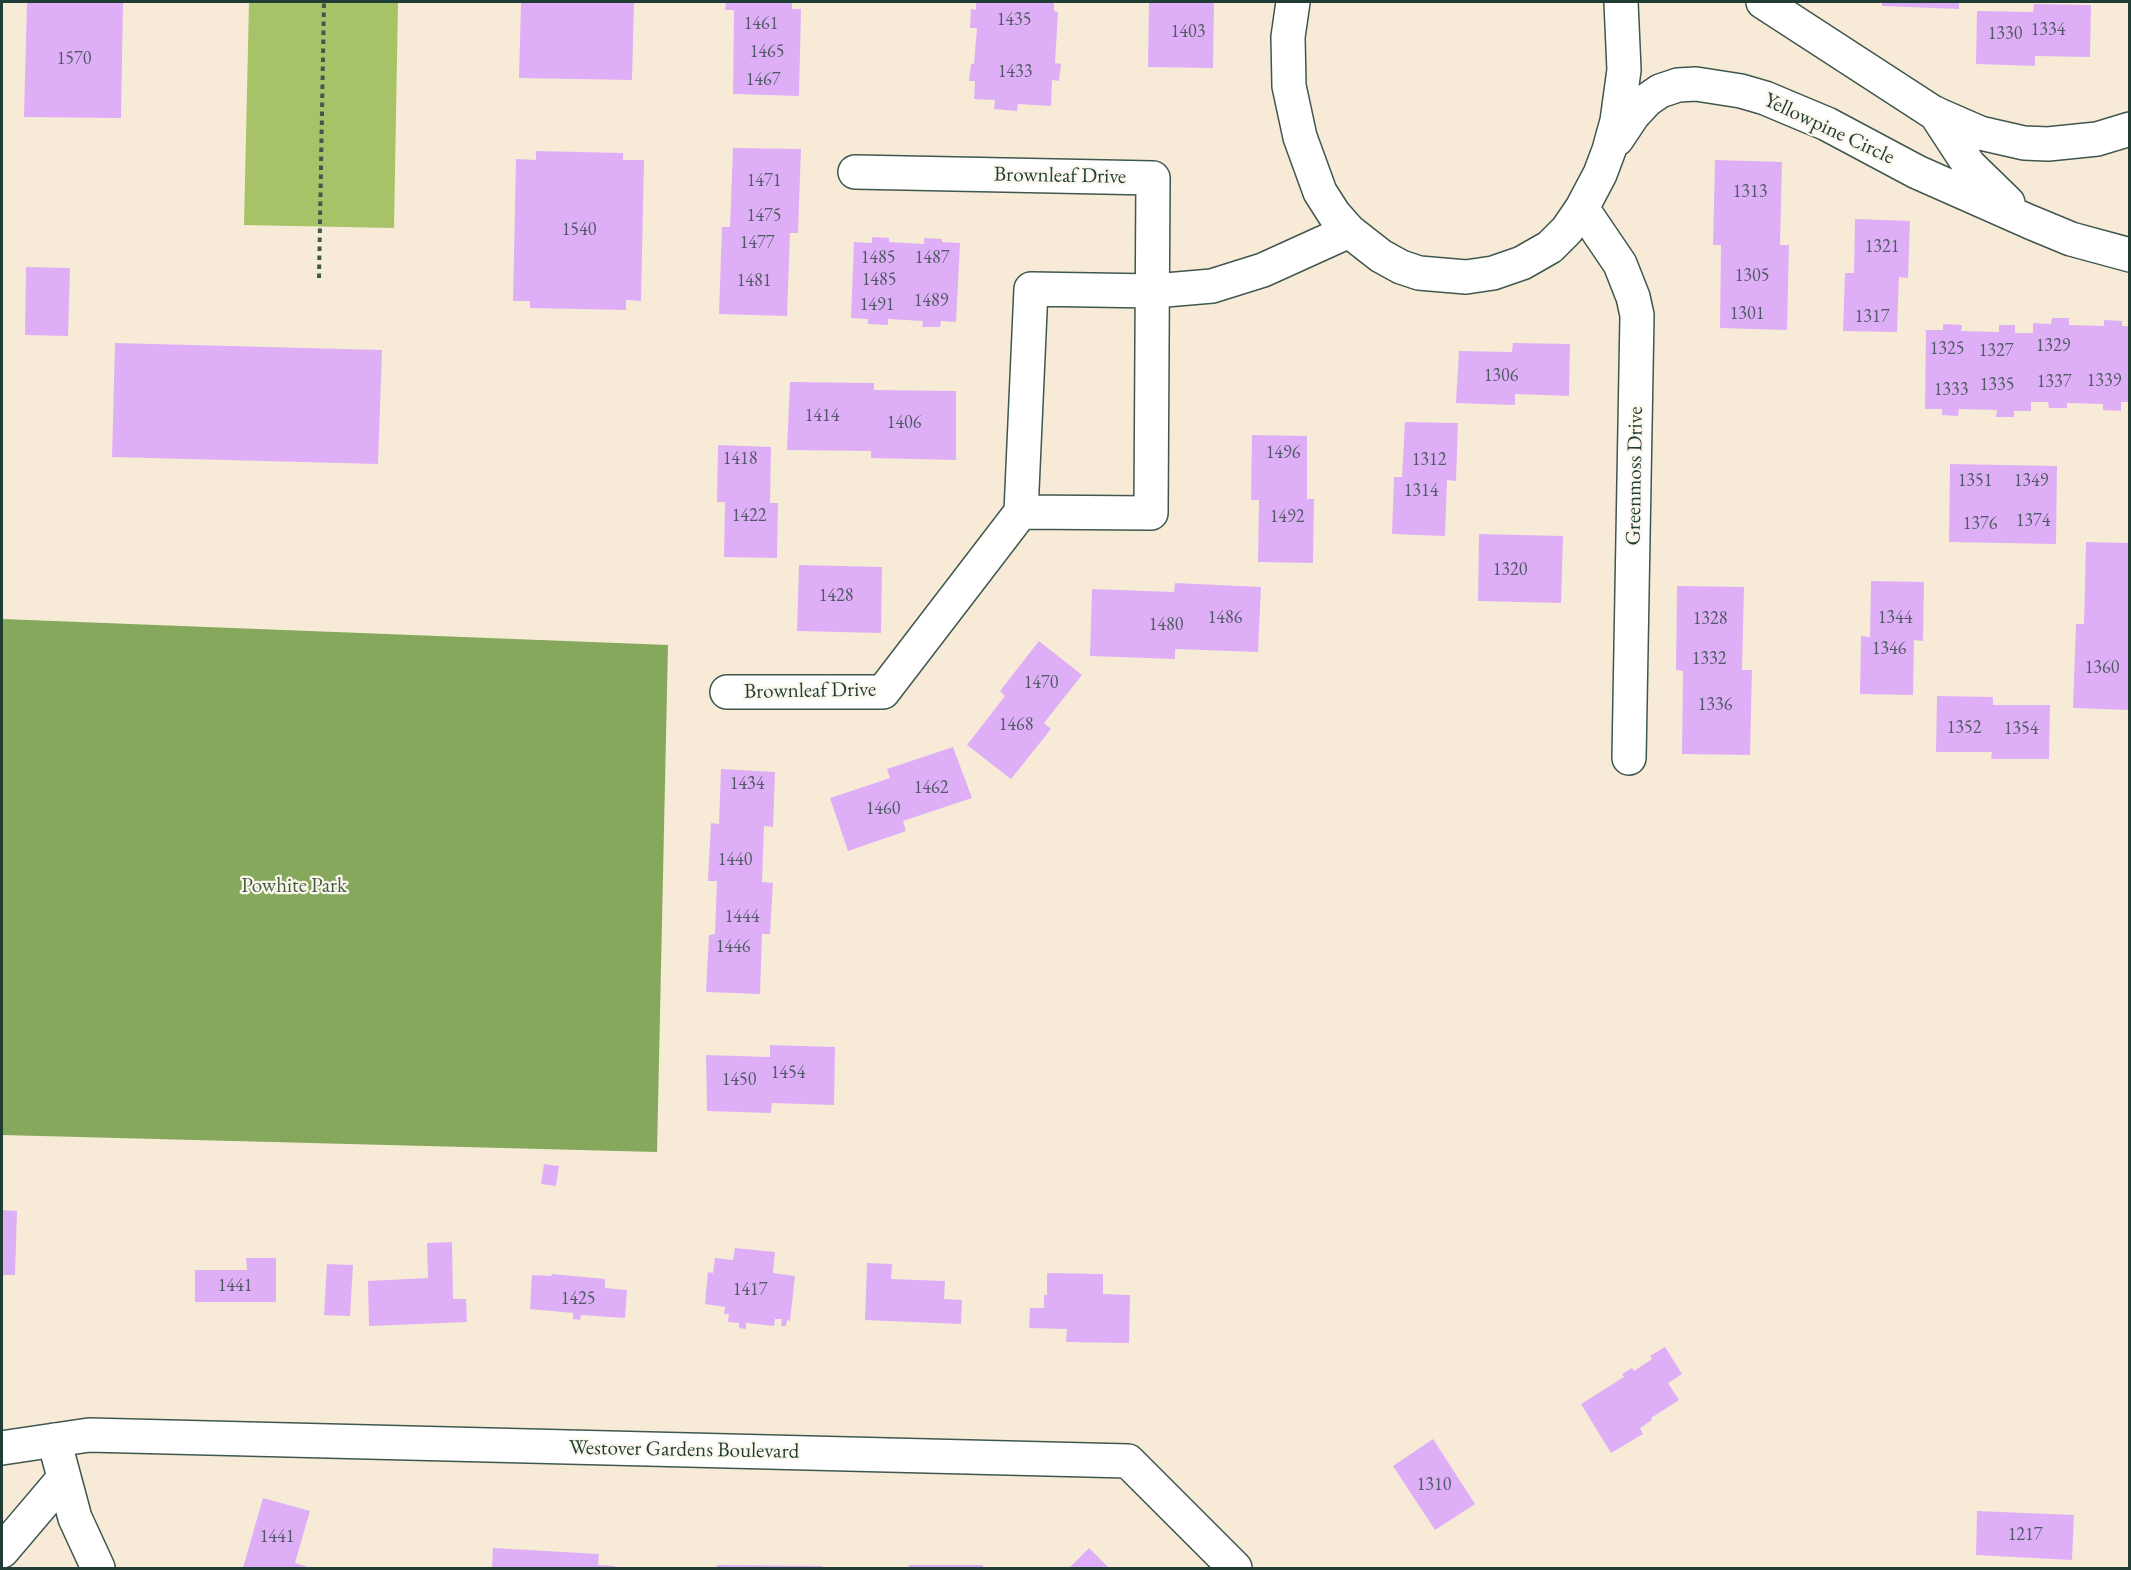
<!DOCTYPE html>
<html>
<head>
<meta charset="utf-8">
<style>
	body { margin:0 }
	#map { position:relative; width:2131px; height:1570px; overflow:hidden; background:#f7ebd8; font-family:"EB Garamond",serif }
	canvas { display:block }
	.frame { position:absolute; inset:0; border:3px solid #1f3d34; pointer-events:none }
</style>
</head>
<body>
<div id="map">
<canvas width="2131" height="1570"></canvas>
<div class="frame"></div>
</div>
<script>
const g = document.querySelector('canvas').getContext('2d');
g.lineJoin = 'round';
function paint(path, color) { g.fillStyle = color; g.fill(path, 'evenodd'); }
const shape = rows => new Path2D(rows.map(r => 'M' + r).join(''));
function strokePath(path, color, width, dash) { g.strokeStyle = color; g.lineWidth = width; g.lineCap = dash ? 'butt' : 'round'; g.setLineDash(dash || []); g.stroke(path); }
function write(font, color, halo, rows, align = 'center') {
  g.font = font + ' "EB Garamond",serif'; g.lineWidth = 4.5; g.setLineDash([]); g.textBaseline = 'middle'; g.strokeStyle = halo; g.fillStyle = color; for (const [text, x, y, turn = 0] of rows) {
    g.save(); g.translate(x, y); g.rotate((+turn || 0) * Math.PI / 180); g.textAlign = isNaN(turn) ? turn : align; if (halo) g.strokeText(text, 0, 0); g.fillText(text, 0, 0); g.restore();
  }
}
paint(shape([
	[249,2,398,2,394,228,244,225]
]), '#a8c268');
paint(shape([
	[2,619,668,645,657,1152,2,1135]
]), '#86a85c');
paint(shape([
	[27,2,123,2,121,118,24,117],
	[521,2,634,2,632,80,519,78],
	[726,2,792,2,792,9,801,9,799,96,733,94,734,10,725,10],
	[976,2,1054,2,1054,11,1058,12,1055,63,1061,64,1059,81,1052,80,1051,106,1018,104,1017,111,994,109,995,100,974,99,975,81,969,81,971,64,974,64,977,28,970,28,971,9,976,10],
	[1149,2,1214,2,1213,68,1148,67],
	[1882,2,1959,2,1959,9,1882,6],
	[2034,4,2091,5,2090,57,2035,56,2035,66,1976,64,1977,11,2033,12],
	[733,148,801,149,798,233,790,233,787,316,719,314,722,227,730,227],
	[536,151,623,153,623,160,644,160,641,301,626,300,626,310,530,308,530,301,513,301,516,159,536,160],
	[1715,160,1782,162,1780,245,1789,245,1787,330,1720,328,1721,245,1713,245],
	[1855,219,1910,221,1908,278,1899,277,1897,332,1843,331,1845,273,1854,273],
	[872,237,889,238,889,242,924,244,924,238,942,239,942,242,960,243,956,322,941,321,940,327,922,327,923,321,888,319,888,325,868,324,868,319,851,318,854,242,872,243],
	[26,267,70,268,68,336,25,335],
	[2052,318,2069,318,2069,325,2104,326,2104,320,2122,321,2122,326,2130,326,2130,402,2121,402,2121,411,2103,410,2103,404,2067,403,2067,408,2049,408,2048,402,2031,402,2031,411,2014,411,2014,417,1996,417,1997,410,1959,409,1958,416,1942,415,1942,409,1925,409,1926,330,1943,330,1943,324,1962,325,1961,331,1999,332,1999,325,2015,325,2015,333,2033,333,2033,323,2051,324],
	[115,343,382,350,378,464,112,457],
	[1513,343,1570,344,1569,396,1515,394,1515,405,1456,403,1459,351,1512,352],
	[790,382,874,383,874,390,956,391,956,460,871,458,871,451,787,450],
	[1405,422,1458,423,1456,481,1447,480,1445,536,1392,534,1394,477,1402,477],
	[1252,435,1307,436,1307,499,1314,499,1313,563,1258,562,1259,500,1251,500],
	[718,445,771,447,770,503,778,503,777,558,724,557,725,502,717,502],
	[1950,464,2057,466,2056,544,1949,542],
	[1479,534,1563,536,1561,603,1478,601],
	[2086,542,2130,543,2130,710,2073,708,2076,624,2084,624],
	[799,565,882,567,881,633,797,631],
	[1871,581,1924,582,1923,641,1914,640,1913,695,1860,694,1861,636,1870,637],
	[1175,583,1261,587,1258,652,1175,649,1175,659,1090,656,1092,589,1174,592],
	[1677,586,1744,587,1742,670,1752,670,1750,755,1682,754,1683,671,1676,670],
	[1039,641,1082,675,1044,723,1051,729,1011,779,967,745,1005,696,1000,691],
	[1937,696,1993,697,1993,705,2050,705,2049,759,1991,759,1992,752,1936,752],
	[953,747,972,798,903,821,906,831,848,851,830,798,890,778,887,769],
	[721,769,775,772,773,827,764,826,762,882,773,883,770,934,762,934,760,994,706,992,709,935,715,934,717,881,708,881,711,823,719,824],
	[770,1045,835,1047,834,1105,772,1103,771,1113,707,1111,706,1055,770,1057],
	[544,1164,559,1166,556,1186,541,1184],
	[2,1210,17,1211,15,1275,2,1275],
	[452,1242,453,1299,466,1299,467,1322,369,1326,368,1281,428,1278,427,1243],
	[735,1248,775,1252,773,1273,795,1276,790,1321,787,1320,786,1326,781,1326,782,1319,775,1319,774,1326,746,1323,746,1329,739,1328,739,1323,728,1322,729,1314,724,1314,725,1307,705,1304,708,1272,713,1273,715,1258,733,1260],
	[246,1258,276,1258,276,1302,195,1302,195,1270,247,1270],
	[867,1263,892,1264,891,1279,945,1281,944,1299,962,1300,961,1324,865,1320],
	[327,1264,353,1265,350,1316,324,1315],
	[1047,1273,1103,1274,1103,1294,1130,1295,1129,1343,1066,1342,1067,1329,1029,1328,1030,1308,1044,1308,1044,1295,1047,1295],
	[552,1274,605,1279,605,1288,627,1290,625,1318,581,1315,580,1320,573,1319,573,1313,530,1309,532,1275,551,1276],
	[1665,1347,1682,1374,1668,1383,1679,1400,1651,1418,1652,1420,1640,1428,1643,1434,1611,1453,1581,1404,1624,1377,1622,1374,1632,1368,1634,1371,1652,1359,1650,1356],
	[1433,1439,1475,1504,1435,1530,1393,1466],
	[263,1498,310,1511,295,1563,311,1568,243,1568],
	[1977,1511,2074,1515,2072,1560,1976,1555],
	[493,1548,599,1554,598,1565,615,1566,615,1568,492,1568],
	[1089,1548,1109,1568,1069,1568],
	[717,1565,822,1566,822,1568,717,1568],
	[909,1565,983,1565,983,1568,909,1568]
]), '#deaff6');
const minor = shape([
	[1293,2,1288,37,1289,86,1300,137,1320,192,1334,214,1349,231,1381,256,1401,267,1419,273,1466,277,1493,273,1522,263,1550,247,1567,230,1582,208,1600,174,1609,150,1617,121,1624,70,1621,2],
	[1763,2,1934,113,1980,133,2024,143,2048,144,2097,139,2130,129],
	[1935,113,1969,165,2008,203],
	[1617,139,1633,115,1647,100,1660,91,1678,85,1696,84,1741,91,1765,98,1827,124,1917,172,2030,222,2071,239,2130,255],
	[855,172,1153,178,1151,513,1021,512],
	[1582,208,1620,264,1633,297,1637,315,1629,758],
	[727,692,883,692,1021,512,1031,289,1154,291,1212,286,1263,270,1349,231],
	[54,1440,75,1518,98,1568],
	[2,1448,89,1435,1128,1461,1235,1568],
	[2,1551,64,1478]
]);
strokePath(minor, '#3f574d', 36);
strokePath(shape([
	[319,278,324,2]
]), '#3f574d', 4, [4.5, 4.5]);
strokePath(minor, '#fff', 33);
write('18px', '#4f5a64', null, [
	["1435",1014,20],
	["1461",761,24],
	["1334",2048,30],
	["1403",1188,32],
	["1330",2005,34],
	["1465",767,52],
	["1570",74,59],
	["1433",1015,72],
	["1467",763,80],
	["1471",764,181],
	["1313",1750,192],
	["1475",764,216],
	["1540",579,230],
	["1477",757,243],
	["1321",1882,247],
	["1485",878,258],
	["1487",932,258],
	["1305",1752,276],
	["1485",879,280],
	["1481",754,281],
	["1489",931,301],
	["1491",877,305],
	["1301",1747,314],
	["1317",1872,317],
	["1329",2053,346],
	["1325",1947,349],
	["1327",1996,351],
	["1306",1501,376],
	["1339",2104,381],
	["1337",2054,382],
	["1335",1997,385],
	["1333",1951,390],
	["1414",822,416],
	["1406",904,423],
	["1496",1283,453],
	["1418",740,459],
	["1312",1429,460],
	["1351",1975,481],
	["1349",2031,481],
	["1314",1421,491],
	["1422",749,516],
	["1492",1287,517],
	["1374",2033,521],
	["1376",1980,524],
	["1320",1510,570],
	["1428",836,596],
	["1486",1225,618],
	["1344",1895,618],
	["1328",1710,619],
	["1480",1166,625],
	["1346",1889,649],
	["1332",1709,659],
	["1360",2102,668],
	["1470",1041,683],
	["1336",1715,705],
	["1468",1016,725],
	["1352",1964,728],
	["1354",2021,729],
	["1434",747,784],
	["1462",931,788],
	["1460",883,809],
	["1440",735,860],
	["1444",742,917],
	["1446",733,947],
	["1454",788,1073],
	["1450",739,1080],
	["1441",235,1286],
	["1417",750,1290],
	["1425",578,1299],
	["1310",1434,1485],
	["1217",2025,1535],
	["1441",277,1537]
]);
write('21px', '#1f3d34', '#fbf7ec', [
	["Yellowpine Circle",1829,129,25],
	["Brownleaf Drive",1060,176,1],
	["Greenmoss Drive",1635,476,-89],
	["Brownleaf Drive",810,691,-1],
	["Westover Gardens Boulevard",684,1450,1]
]);
write('21px', '#415e41', '#fbf7ec', [
	["Powhite Park",294,886]
]);
</script>
</body>
</html>
